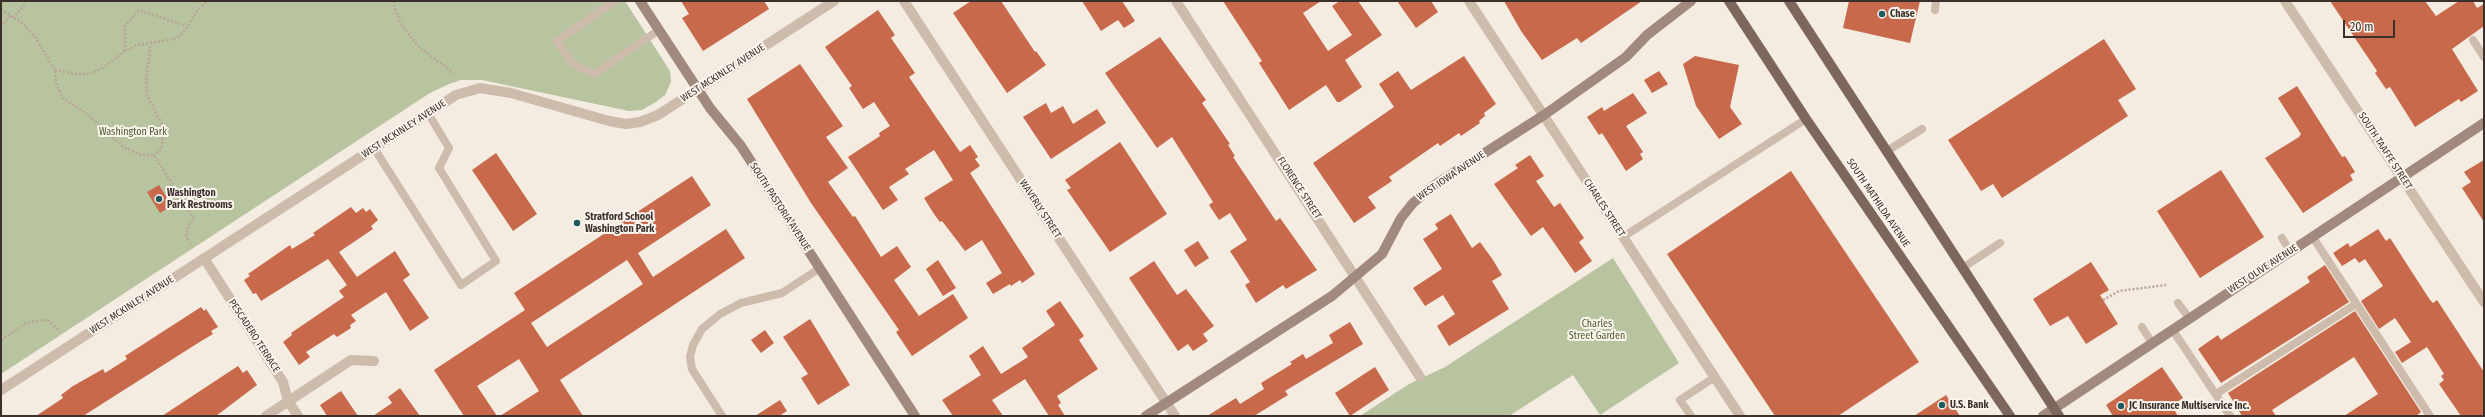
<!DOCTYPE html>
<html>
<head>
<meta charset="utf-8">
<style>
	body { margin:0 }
	#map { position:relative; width:2485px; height:417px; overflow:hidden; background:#f4ebe1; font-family:"Fira Sans Condensed",sans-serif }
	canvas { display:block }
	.frame { position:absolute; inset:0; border:2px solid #3b302b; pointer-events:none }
	.scale { position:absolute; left:2343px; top:20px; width:52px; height:18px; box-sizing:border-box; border:2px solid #3b302b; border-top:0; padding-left:5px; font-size:12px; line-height:14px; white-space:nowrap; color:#3b302b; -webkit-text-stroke:3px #fbf5ee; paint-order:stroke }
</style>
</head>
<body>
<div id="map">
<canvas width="2485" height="417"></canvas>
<div class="frame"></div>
<div class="scale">20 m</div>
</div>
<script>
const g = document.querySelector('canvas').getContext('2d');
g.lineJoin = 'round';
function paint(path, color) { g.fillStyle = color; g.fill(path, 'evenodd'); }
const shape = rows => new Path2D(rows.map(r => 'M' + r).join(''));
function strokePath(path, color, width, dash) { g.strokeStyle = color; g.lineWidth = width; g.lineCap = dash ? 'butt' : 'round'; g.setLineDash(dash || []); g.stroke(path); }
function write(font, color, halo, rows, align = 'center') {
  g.font = font + ' "Fira Sans Condensed",sans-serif'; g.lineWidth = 4; g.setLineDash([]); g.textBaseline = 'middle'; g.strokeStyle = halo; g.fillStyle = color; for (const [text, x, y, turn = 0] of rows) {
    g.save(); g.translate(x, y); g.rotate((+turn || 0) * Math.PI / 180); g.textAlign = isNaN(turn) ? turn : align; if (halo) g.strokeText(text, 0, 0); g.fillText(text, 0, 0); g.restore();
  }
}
paint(shape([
	[1,1,625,1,670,71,671,82,665,95,656,102,642,110,629,111,482,80,461,80,449,84,430,93,1,374],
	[1613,258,1679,363,1600,415,1573,375,1509,416,1360,416,1409,384,1445,367]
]), '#b8c4a0');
paint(shape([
	[681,1,764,1,769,9,703,51,682,18,689,14],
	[971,1,1001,1,1035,52,1036,51,1046,65,1007,93,953,13],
	[1082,1,1122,1,1135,21,1124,28,1118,20,1101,31],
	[1223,1,1321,1,1303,13,1328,51,1352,35,1332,6,1340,1,1358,1,1382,35,1345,60,1362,87,1340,102,1337,102,1326,85,1289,110,1259,63,1262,61],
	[1397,1,1431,1,1438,12,1416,28],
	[1504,1,1642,1,1581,43,1577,38,1542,60,1521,31],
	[1849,1,1920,1,1910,43,1843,28],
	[2330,1,2425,1,2436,16,2459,1,2473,1,2477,8,2484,4,2484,26,2452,49,2478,91,2461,102,2459,99,2415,127,2390,87,2386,89,2375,73,2377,71],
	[878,10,895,35,891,38,915,73,909,77,938,120,960,152,970,145,978,157,975,159,980,166,970,173,1035,274,1022,283,1020,280,1011,286,1010,284,993,294,986,283,1002,273,982,240,965,251,942,221,940,222,934,214,924,198,953,180,934,150,905,169,909,174,889,187,898,200,883,210,848,157,880,136,879,133,890,126,874,102,863,109,849,88,852,86,825,47],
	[1160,37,1206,100,1202,103,1230,144,1228,145,1235,156,1233,157,1276,221,1280,218,1317,270,1286,289,1283,285,1256,303,1245,285,1250,282,1230,251,1247,240,1230,213,1219,220,1209,205,1213,202,1172,137,1157,148,1105,73],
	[2104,39,2136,89,2118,100,2128,116,2002,198,1993,184,1981,191,1948,140],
	[1464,56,1496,104,1484,113,1485,116,1479,121,1480,123,1461,136,1459,133,1440,146,1438,143,1389,177,1392,181,1368,197,1376,208,1354,223,1313,163,1394,107,1379,84,1398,71,1411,90],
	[1695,56,1739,65,1730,107,1742,124,1719,139,1696,106,1683,64],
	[800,64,843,126,826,137,848,168,828,182,853,217,855,216,881,257,897,246,911,267,894,280,919,316,953,294,968,318,912,356,896,332,899,330,811,203,747,99],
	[1659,71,1668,84,1652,93,1644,80],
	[2297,86,2342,157,2345,156,2355,172,2350,175,2353,180,2303,213,2265,158,2299,137,2301,134,2278,98],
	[1633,93,1647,113,1626,126,1643,152,1640,154,1643,159,1626,171,1602,133,1599,135,1587,117,1602,107,1604,111],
	[1046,103,1051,113,1063,106,1073,124,1097,109,1106,123,1051,159,1023,117],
	[1120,142,1167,214,1110,252,1067,190,1071,188,1065,180],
	[496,153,537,214,513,231,472,170],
	[1530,155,1544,176,1536,181,1554,207,1560,203,1584,238,1579,242,1592,261,1575,273,1543,227,1531,236,1494,184,1518,168,1515,165],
	[2484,160,2484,222,2462,188,2471,182,2464,172],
	[2221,170,2264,237,2200,278,2157,211],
	[1791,171,1919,362,1838,416,1775,416,1667,254],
	[692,176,711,205,638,253,653,277,726,229,745,258,560,380,583,416,500,416,539,391,519,359,477,386,497,416,464,416,434,370,525,310,514,293],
	[627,260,643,284,547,347,531,323],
	[159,185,172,206,160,213,147,192],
	[351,207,356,213,363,208,366,212,370,209,378,220,371,226,373,229,339,252,357,277,395,251,410,275,403,280,429,318,410,331,386,292,351,315,356,321,350,325,351,328,337,337,334,334,306,352,310,357,299,365,283,342,292,335,291,333,344,297,339,291,347,285,328,259,261,301,256,293,253,294,244,280,250,276,248,274,290,245,292,249,315,235,313,233],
	[1451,214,1472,248,1480,242,1493,260,1502,275,1492,281,1509,309,1449,346,1437,326,1455,314,1443,295,1425,306,1413,288,1442,269,1423,239,1438,229,1435,224],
	[2378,229,2386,241,2390,238,2430,300,2433,303,2437,300,2484,372,2484,416,2461,416,2439,384,2444,380,2441,376,2444,374,2427,347,2402,363,2395,352,2411,342,2395,318,2379,329,2361,301,2383,286,2365,259,2359,263,2355,258,2342,266,2333,253,2348,243,2350,247],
	[1198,241,1209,258,1195,267,1184,250],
	[938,260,956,288,943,296,926,269],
	[1154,261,1177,295,1186,289,1214,326,1203,334,1208,341,1193,351,1188,344,1178,351,1129,278],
	[2091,262,2109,290,2100,295,2118,324,2086,344,2068,316,2050,326,2033,299],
	[2325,265,2349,302,2221,383,2198,349,2218,335,2221,340,2310,282,2307,277],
	[1060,301,1084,336,1079,340,1098,369,1057,396,1061,403,1058,405,1065,416,1049,416,1025,379,992,400,1003,416,953,416,942,400,981,375,969,356,983,346,1001,374,1028,357,1022,348,1055,325,1046,311],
	[201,307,204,311,206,309,218,327,211,331,213,334,198,343,83,416,36,416,63,398,61,395,73,386,103,369,105,373,127,359,125,356],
	[2355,311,2421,412,2416,416,2344,416,2378,394,2354,357,2272,410,2276,416,2242,416,2228,393],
	[810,319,850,385,818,405,801,378,808,374,783,337],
	[1350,322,1363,344,1285,391,1288,395,1254,416,1207,416,1236,398,1240,404,1264,389,1261,383,1292,364,1290,362,1303,354,1306,359,1333,343,1329,335],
	[765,330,774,343,761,353,751,340],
	[238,366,243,373,247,370,257,385,216,416,162,416],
	[1375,367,1389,390,1350,416,1335,393],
	[2162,367,2183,398,2172,406,2178,416,2113,416,2106,405],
	[400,388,420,416,373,416,392,403,388,397],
	[341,391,358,416,327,416,320,405],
	[1946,395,1960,416,1914,416],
	[780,400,787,411,779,416,755,416]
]), '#c8694b');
strokePath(shape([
	[393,1,400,23,419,47,454,73],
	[1,9,23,24,35,37,55,70,56,83,63,98,87,114,123,147,141,155,154,155,194,219,189,225,186,235,191,246],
	[13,18,26,3],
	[1,27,10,16],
	[151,42,146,80,147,95,163,126,162,148,154,155],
	[125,51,125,26,139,10,186,26],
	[55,70,76,74,89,74,101,69,125,51,137,45,174,39,183,33,197,11,207,1],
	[2103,300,2119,291,2166,285],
	[1,340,25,324,39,320,49,321,60,332]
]), '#b9a596', 2.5, [2, 2]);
strokePath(shape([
	[615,1,557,41,573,64,594,74,659,30],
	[1935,10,1936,1],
	[2473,40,2484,57],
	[374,148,461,285,496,261,439,168,449,148,428,113],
	[1887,151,1922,129],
	[2312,236,2430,416],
	[1623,237,1806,119],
	[2282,238,2290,251],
	[1964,267,2000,243],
	[2178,303,2189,318],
	[2142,327,2152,343],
	[2172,329,2230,416],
	[2216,394,2356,304],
	[722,416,692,369,690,357,693,345,702,329,720,314,741,303,782,293,820,268],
	[1691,416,1680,400,1715,377]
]), '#cdbbac', 8);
strokePath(shape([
	[904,1,1175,416],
	[1176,1,1420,377],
	[1469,1,1740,416],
	[2285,1,2484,302],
	[204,258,283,382,288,401,298,416],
	[1,390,456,95,480,88,511,93,609,121,626,124,640,122,658,115,834,1],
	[266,416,351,360,374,361]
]), '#cdbbac', 10);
strokePath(shape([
	[640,1,710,108,741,146,915,416],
	[1146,416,1332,296,1382,254,1401,218,1413,203,1433,186,1544,115,1626,57,1647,35,1691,1],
	[2043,416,2484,123]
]), '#a18a7d', 10);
strokePath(shape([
	[1729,1,1806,119,2010,416],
	[1789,1,2059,416]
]), '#7d675c', 10);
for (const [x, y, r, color] of [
	[1882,14,4,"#1f5a5e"],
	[159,199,4,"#1f5a5e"],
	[577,223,4,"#1f5a5e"],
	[1942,405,4,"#1f5a5e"],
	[2121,406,4,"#1f5a5e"]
]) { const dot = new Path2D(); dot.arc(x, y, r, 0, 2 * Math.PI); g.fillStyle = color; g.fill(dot); strokePath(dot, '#fbf5ee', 1.5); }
write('bold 10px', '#3b302b', '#fbf5ee', [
	["Chase",1890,14],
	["Washington",167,193],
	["Park Restrooms",167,205],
	["Stratford School",585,217],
	["Washington Park",585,229],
	["U.S. Bank",1950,405],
	["JC Insurance Multiservice Inc.",2129,406]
], 'left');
write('10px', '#3b302b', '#fbf5ee', [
	["WEST MCKINLEY AVENUE",723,73,-33],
	["WEST MCKINLEY AVENUE",404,129,-33],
	["SOUTH TAAFFE STREET",2385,151,57],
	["WEST IOWA AVENUE",1451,176,-34],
	["FLORENCE STREET",1299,188,57],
	["SOUTH MATHILDA AVENUE",1878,203,56],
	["SOUTH PASTORIA AVENUE",780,207,57],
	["CHARLES STREET",1604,208,57],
	["WAVERLY STREET",1040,209,57],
	["WEST OLIVE AVENUE",2263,269,-33],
	["WEST MCKINLEY AVENUE",132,305,-33],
	["PESCADERO TERRACE",254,336,57]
]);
write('10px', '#4a5a2e', '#fbf5ee', [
	["Washington Park",133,132],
	["Charles",1597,324],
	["Street Garden",1597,336]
]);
</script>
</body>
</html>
